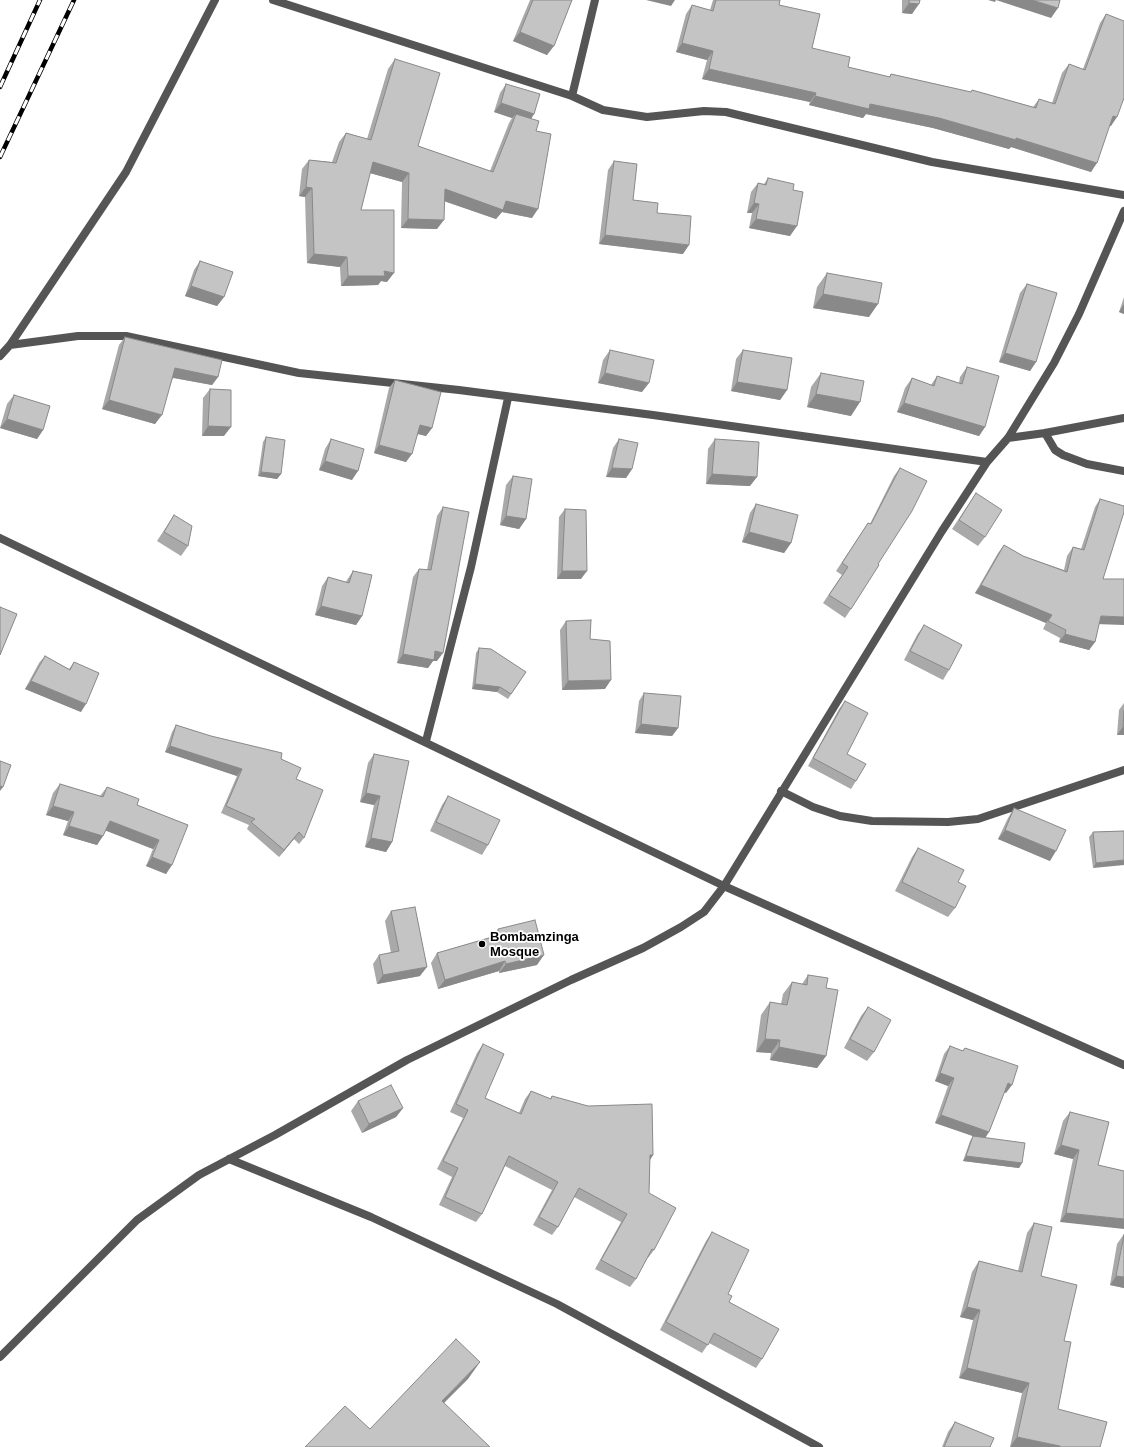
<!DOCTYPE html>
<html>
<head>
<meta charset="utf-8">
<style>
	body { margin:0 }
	canvas { display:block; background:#fff }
</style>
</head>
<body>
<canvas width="1124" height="1447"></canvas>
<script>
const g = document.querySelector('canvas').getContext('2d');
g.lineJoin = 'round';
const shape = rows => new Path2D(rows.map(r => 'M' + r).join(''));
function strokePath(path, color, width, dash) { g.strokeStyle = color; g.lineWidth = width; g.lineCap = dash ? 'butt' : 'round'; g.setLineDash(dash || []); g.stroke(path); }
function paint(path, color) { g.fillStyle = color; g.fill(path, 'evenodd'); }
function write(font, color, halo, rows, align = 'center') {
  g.font = font + ' Arial,sans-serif'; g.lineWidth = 3.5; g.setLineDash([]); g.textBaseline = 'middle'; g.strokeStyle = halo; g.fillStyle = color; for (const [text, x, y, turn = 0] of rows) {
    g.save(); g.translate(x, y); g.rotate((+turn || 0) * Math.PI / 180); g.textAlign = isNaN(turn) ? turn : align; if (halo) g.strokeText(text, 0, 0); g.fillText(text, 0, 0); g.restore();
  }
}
strokePath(shape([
	[273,0,572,96,603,110,647,117,704,111,726,112,932,162,1124,195],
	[572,96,595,0],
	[10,345,78,336,126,336,299,373,459,390,653,415,987,462],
	[0,356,10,345,126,172,215,0],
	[1045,433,1055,450,1063,455,1087,464,1124,471],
	[1008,438,1045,433,1124,418],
	[0,538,724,886,1124,1065],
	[426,741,471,567,508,398],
	[781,791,813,807,840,816,872,821,948,822,978,819,1124,770],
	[229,1159,371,1217,557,1304,819,1447],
	[0,1357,137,1220,199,1175,275,1135,407,1060,571,980,643,948,681,927,704,912,724,886,942,531,987,462,1008,438,1054,363,1079,314,1124,211]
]), '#555', 8);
const rail = shape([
	[0,87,40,0],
	[0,157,74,0]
]);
strokePath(rail, '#000', 4.5);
strokePath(rail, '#fff', 3, [9]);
paint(shape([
	[530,0,572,0,547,55,513,41],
	[713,0,780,0,779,5,812,48,848,67,889,77,891,74,971,92,972,90,1033,107,1039,99,1052,103,1062,73,1069,64,1083,69,1100,23,1106,14,1111,126,1109,126,1091,172,1011,147,1009,149,933,128,866,114,863,118,809,105,810,102,702,79,707,60,676,52,686,14,692,5,710,10],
	[902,0,920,0,912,14,902,13],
	[395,59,418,146,490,171,509,123,512,118,494,112,500,93,506,84,534,114,531,119,536,131,532,218,502,212,496,219,444,201,437,229,401,228,402,182,370,173,361,210,387,282,381,281,378,285,341,286,340,267,307,263,305,197,299,196,302,169,309,160,332,162,339,142,346,133,367,139,388,69],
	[614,161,633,200,657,213,683,254,599,244,608,170],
	[768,178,793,190,790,236,749,228,752,213,747,213,751,192,758,183,764,184],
	[200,261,224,297,217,306,185,296,194,270],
	[827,273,869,317,813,308,817,287],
	[1027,284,1036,362,1030,371,999,362,1020,293],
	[1124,297,1124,314,1119,312],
	[125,337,218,377,212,385,173,378,155,424,102,409,119,345],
	[610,350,642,392,598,383,603,360],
	[743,350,787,390,780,400,731,391,736,359],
	[967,367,985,427,979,436,897,412,905,388,912,378,931,385,937,376,959,383,960,377],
	[821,373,851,416,807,407,811,387],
	[395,380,432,428,426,436,418,434,406,462,374,453,389,388],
	[210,389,224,436,202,436,203,398],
	[14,395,43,430,37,439,0,428,7,404],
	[266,437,281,474,277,479,258,476,263,442],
	[331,439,352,480,319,470,325,449],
	[619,439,632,469,626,478,606,477,613,448],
	[715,439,750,486,706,484,708,449],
	[900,468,878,564,851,609,845,618,823,603,842,575,836,571,868,523,870,524,894,476],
	[513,476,526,519,519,529,500,525,506,485],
	[976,493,985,537,978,546,952,529],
	[1100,499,1103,579,1099,624,1095,642,1089,650,1059,642,1060,638,1043,629,1046,623,975,593,998,553,1004,545,1023,556,1064,570,1067,556,1073,547,1081,549,1095,507],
	[756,504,791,543,784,553,742,542,750,513],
	[443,507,437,661,433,661,428,668,397,663,413,577,419,569,427,570,437,516],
	[565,509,581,579,557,579,559,517],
	[174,515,188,546,181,556,157,541],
	[353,571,362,616,356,625,315,615,322,586,328,577,346,582,347,580],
	[566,621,590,639,605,689,562,690,560,630],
	[924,625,949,670,943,680,904,660,917,635],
	[479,648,526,672,508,699,497,692,472,689,476,653],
	[45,656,69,669,74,662,81,712,25,689,39,663],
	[644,693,678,728,672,736,635,733,639,701],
	[845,701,847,754,856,781,851,789,808,766,839,709],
	[1124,703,1124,735,1117,735,1119,710],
	[176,725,281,759,296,779,304,838,299,844,294,839,279,857,247,829,249,825,221,813,237,776,165,752,172,732],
	[374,754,392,842,386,852,365,847,374,805,360,802,368,763],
	[60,784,100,796,107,787,137,805,188,825,166,874,146,866,153,849,106,830,97,845,63,835,68,821,46,815,53,793],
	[448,796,488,845,482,855,430,831,442,805],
	[1014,808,1050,861,998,839,1008,818],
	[1124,831,1093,868,1089,837,1093,832],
	[918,848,958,882,955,908,948,917,895,891,912,857],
	[391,911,420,976,377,984,373,964,379,955,391,953,385,921],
	[498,929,537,965,499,973,499,971,438,989,431,963,437,953,492,937],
	[808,975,826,988,826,1056,817,1068,770,1060,771,1053,756,1052,761,1015,770,1002,781,1004,783,994,792,982,802,984],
	[868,1007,874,1052,867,1061,844,1048,861,1016],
	[483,1044,485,1098,519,1113,525,1099,531,1091,550,1099,552,1096,653,1155,650,1160,649,1193,654,1250,648,1258,647,1258,636,1279,630,1287,595,1269,621,1222,574,1197,558,1227,552,1235,533,1225,552,1190,505,1166,482,1214,476,1222,439,1205,452,1177,437,1169,463,1118,450,1112,477,1053],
	[950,1046,962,1051,965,1048,1006,1093,1004,1092,985,1138,1022,1163,1019,1168,963,1161,970,1141,973,1136,974,1136,935,1123,948,1086,935,1081,944,1054],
	[358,1101,403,1108,396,1117,362,1133,351,1111],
	[1070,1112,1098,1165,1124,1171,1060,1222,1073,1159,1054,1154,1063,1121],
	[1034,1223,1041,1276,1064,1341,1058,1409,1010,1447,1022,1393,959,1378,973,1320,960,1317,972,1272,979,1261,1018,1271,1027,1233],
	[712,1232,728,1294,729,1302,762,1359,756,1368,709,1343,702,1353,660,1330,706,1241],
	[1124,1234,1124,1288,1110,1285,1117,1244],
	[955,1422,990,1447,942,1447,948,1432]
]), '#a9a9a9');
paint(shape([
	[646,0,675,0,671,6],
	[988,0,1032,0,1058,8,1051,18,996,0,995,2],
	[909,3,919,4,912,14,902,13],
	[520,32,554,46,547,55,513,41],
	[682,43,713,51,707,60,676,52],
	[709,69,816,93,810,102,702,79],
	[815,96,870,104,939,118,1016,138,1097,163,1091,172,1011,147,1009,149,933,128,866,114,863,118,809,105],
	[501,103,534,114,528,123,516,114,512,118,494,112],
	[1113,116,1117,117,1111,126,1106,125],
	[373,162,409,173,402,182,366,172],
	[306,187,312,188,305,197,299,196],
	[445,189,506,201,538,209,532,218,502,212,496,219,438,199],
	[754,203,759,204,752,213,747,213],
	[408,219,444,220,437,229,401,228],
	[756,219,797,226,790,236,749,228],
	[605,235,689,245,683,254,599,244],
	[314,254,347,257,340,267,307,263],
	[384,271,394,273,387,282,381,281,378,285,341,286,348,276],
	[191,286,224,297,217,306,185,296],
	[823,294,878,304,869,317,813,308],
	[1124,304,1124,314,1119,312],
	[1005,353,1036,362,1030,371,999,362],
	[175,368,218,377,212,385,169,377],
	[605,373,649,383,642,392,598,383],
	[737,382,787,390,780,400,731,391],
	[816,394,860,402,851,416,807,407],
	[109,400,162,415,155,424,102,409],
	[904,403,985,427,979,436,897,412],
	[7,419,43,430,37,439,0,428],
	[420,425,432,428,426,436,414,433],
	[208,426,231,427,224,436,202,436],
	[379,445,412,454,406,462,374,453],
	[325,461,358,471,352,480,319,470],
	[612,468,632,469,626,478,606,477],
	[261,472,281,474,277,479,258,476],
	[712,474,757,477,750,486,706,484],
	[506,516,526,519,519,529,500,525],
	[749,532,791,543,784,553,742,542],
	[562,571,587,571,581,579,557,579],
	[981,585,1052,615,1046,623,975,593],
	[321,606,362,616,356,625,315,615],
	[1101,616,1124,617,1124,625,1095,624],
	[1065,634,1095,642,1089,650,1059,642],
	[435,651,443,653,437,661,433,661,428,668,397,663,403,654],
	[611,680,605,689,562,690,568,681],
	[31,681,86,704,81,712,25,689],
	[475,684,500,687,497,692,472,689],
	[641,724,678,728,672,736,635,733],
	[1123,727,1124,727,1124,735,1117,735],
	[170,746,242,769,237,776,165,752],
	[0,786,3,787,0,791],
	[366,793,380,796,374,805,360,802],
	[53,806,74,812,68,821,46,815],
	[110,821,159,840,153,849,104,830],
	[69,826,103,836,97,845,63,835],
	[1005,830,1056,851,1050,861,998,839],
	[299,832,294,839,279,857,284,850],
	[371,838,392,842,386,852,365,847],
	[152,857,172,865,166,874,146,866],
	[1124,860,1124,865,1093,868,1096,863],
	[544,955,537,965,499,973,506,964],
	[505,961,499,971,438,989,445,980],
	[427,967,420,976,377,984,383,975],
	[765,1039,780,1040,771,1053,756,1052],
	[779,1047,826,1056,817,1068,770,1060],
	[940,1073,954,1078,948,1086,935,1081],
	[1008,1083,1012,1085,1006,1093,1002,1091],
	[403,1108,396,1117,362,1133,369,1124],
	[941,1115,989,1132,984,1140,935,1123],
	[1061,1145,1079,1150,1073,1159,1054,1154],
	[650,1155,653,1155,647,1164],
	[966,1156,1022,1163,1019,1168,963,1161],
	[1066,1213,1124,1219,1124,1229,1060,1222],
	[1116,1276,1124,1277,1124,1288,1110,1285],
	[967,1307,980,1310,973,1320,960,1317],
	[480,1362,468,1379,430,1417,442,1401],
	[967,1368,1029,1383,1022,1393,959,1378],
	[1017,1437,1060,1446,1060,1447,1010,1447]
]), '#898989');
const building = shape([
	[533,0,572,0,554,46,520,32,533,0],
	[716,0,780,0,779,5,820,14,812,48,850,57,848,67,890,77,891,74,971,92,972,90,1036,108,1039,99,1055,104,1069,64,1085,70,1106,14,1124,21,1124,98,1117,117,1113,116,1097,163,1016,138,1016,140,939,118,870,104,869,109,815,96,816,93,709,69,713,51,682,43,692,5,713,11,716,0],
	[909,0,920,0,919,4,909,3,909,0],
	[1032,0,1060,0,1058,8,1032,0],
	[395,59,440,73,418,146,493,172,516,114,539,121,536,131,551,134,538,209,506,201,503,210,445,189,444,220,408,219,409,173,373,162,361,210,394,210,394,273,384,271,385,276,348,276,347,257,314,254,312,188,306,187,309,160,336,163,346,133,371,140,395,59],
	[506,84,540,94,534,114,501,103,506,84],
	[614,161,637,164,633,200,658,203,657,213,691,216,689,245,605,235,614,161],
	[768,178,794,184,793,190,803,192,797,226,756,219,759,204,754,203,758,183,766,185,768,178],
	[200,261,233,272,224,297,191,286,200,261],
	[827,273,882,283,878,304,823,294,827,273],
	[1027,284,1057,293,1036,362,1005,353,1027,284],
	[125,337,222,360,218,377,175,368,162,415,109,400,125,337],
	[610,350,654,360,649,383,605,373,610,350],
	[743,350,792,358,787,390,737,382,743,350],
	[967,367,999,376,985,427,904,403,912,378,934,386,937,376,962,384,967,367],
	[821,373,864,381,860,402,816,394,821,373],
	[395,380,441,392,432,428,420,425,412,454,379,445,395,380],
	[210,389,231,390,231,427,208,426,210,389],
	[14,395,50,406,43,430,7,419,14,395],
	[266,437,285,440,281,474,261,472,266,437],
	[331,439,364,449,358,471,325,461,331,439],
	[619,439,638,443,632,469,612,468,619,439],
	[715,439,759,442,757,477,712,474,715,439],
	[900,468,927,481,912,511,878,564,879,565,851,609,829,595,848,567,842,563,868,523,871,524,900,468],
	[513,476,532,479,526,519,506,516,513,476],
	[976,493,1002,510,985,537,959,520,976,493],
	[1100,499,1124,506,1124,512,1103,579,1124,579,1124,617,1101,616,1095,642,1065,634,1066,630,1048,621,1052,615,981,585,1004,545,1023,556,1067,572,1073,547,1084,550,1100,499],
	[756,504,798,515,791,543,749,532,756,504],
	[443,507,469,512,443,653,435,651,434,660,403,654,419,569,431,570,443,507],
	[565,509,586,510,587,571,562,571,565,509],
	[174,515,192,526,188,546,164,532,174,515],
	[353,571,372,575,362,616,321,606,328,577,349,583,353,571],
	[0,607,17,614,0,655,0,607],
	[591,620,590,639,610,641,611,680,568,681,566,621,591,620],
	[924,625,962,645,949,670,910,651,924,625],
	[479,648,491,649,526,672,511,694,500,687,475,684,479,648],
	[45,656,70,670,74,662,99,673,86,704,31,681,45,656],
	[644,693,681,696,678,728,641,724,644,693],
	[845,701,868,713,847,754,866,764,856,781,813,758,845,701],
	[1124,711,1124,727,1123,727,1124,711],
	[176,725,211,736,282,753,281,759,301,768,296,779,323,790,304,838,299,832,284,850,251,822,255,819,226,806,242,769,170,746,176,725],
	[374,754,409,761,392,842,371,838,380,796,366,793,374,754],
	[0,761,11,765,3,787,0,786,0,761],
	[60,784,103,797,107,787,139,799,137,805,188,825,172,865,152,857,159,840,110,821,103,836,69,826,74,812,53,806,60,784],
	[448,796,500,820,488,845,436,822,448,796],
	[1014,808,1066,830,1056,851,1005,830,1014,808],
	[1124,831,1124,860,1096,863,1093,832,1124,831],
	[918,848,964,870,958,882,966,886,955,908,902,882,918,848],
	[415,907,427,967,383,975,379,955,399,951,391,911,415,907],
	[535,920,544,955,506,964,505,961,445,980,437,953,499,935,498,929,535,920],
	[808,975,828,978,826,988,838,990,826,1056,779,1047,780,1040,765,1039,770,1002,787,1005,792,982,807,985,808,975],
	[868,1007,891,1020,874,1052,850,1039,868,1007],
	[483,1044,504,1054,485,1098,521,1114,531,1091,551,1099,552,1096,588,1106,652,1104,653,1155,650,1155,649,1193,676,1208,654,1250,652,1249,636,1279,601,1260,627,1214,579,1188,558,1227,539,1217,558,1182,509,1156,482,1214,445,1197,458,1168,443,1161,468,1110,456,1104,483,1044],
	[950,1046,963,1051,965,1048,1018,1066,1012,1085,1008,1083,989,1132,941,1115,954,1078,940,1073,950,1046],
	[391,1085,403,1108,369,1124,358,1101,391,1085],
	[1070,1112,1109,1122,1098,1165,1124,1171,1124,1219,1066,1213,1079,1150,1061,1145,1070,1112],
	[973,1136,1025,1143,1022,1163,966,1156,973,1136],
	[1034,1223,1052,1227,1041,1276,1077,1285,1064,1341,1071,1342,1058,1409,1107,1422,1100,1447,1060,1447,1060,1446,1017,1437,1029,1383,967,1368,980,1310,967,1307,979,1261,1022,1272,1034,1223],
	[712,1232,749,1250,728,1294,732,1296,729,1302,779,1329,762,1359,714,1333,708,1345,666,1322,712,1232],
	[1124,1235,1124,1277,1116,1276,1124,1235],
	[456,1339,480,1362,442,1401,490,1447,305,1447,345,1406,370,1429,456,1339],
	[955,1422,994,1438,990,1447,944,1447,955,1422]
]);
paint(building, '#c4c4c4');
strokePath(building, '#898989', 1);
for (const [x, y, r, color] of [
	[482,944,4,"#000"]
]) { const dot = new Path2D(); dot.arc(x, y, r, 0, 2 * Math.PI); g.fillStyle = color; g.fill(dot); strokePath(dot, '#fff', 1.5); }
write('bold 13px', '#000', '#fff', [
	["Bombamzinga",490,937],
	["Mosque",490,952]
], 'left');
</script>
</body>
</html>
